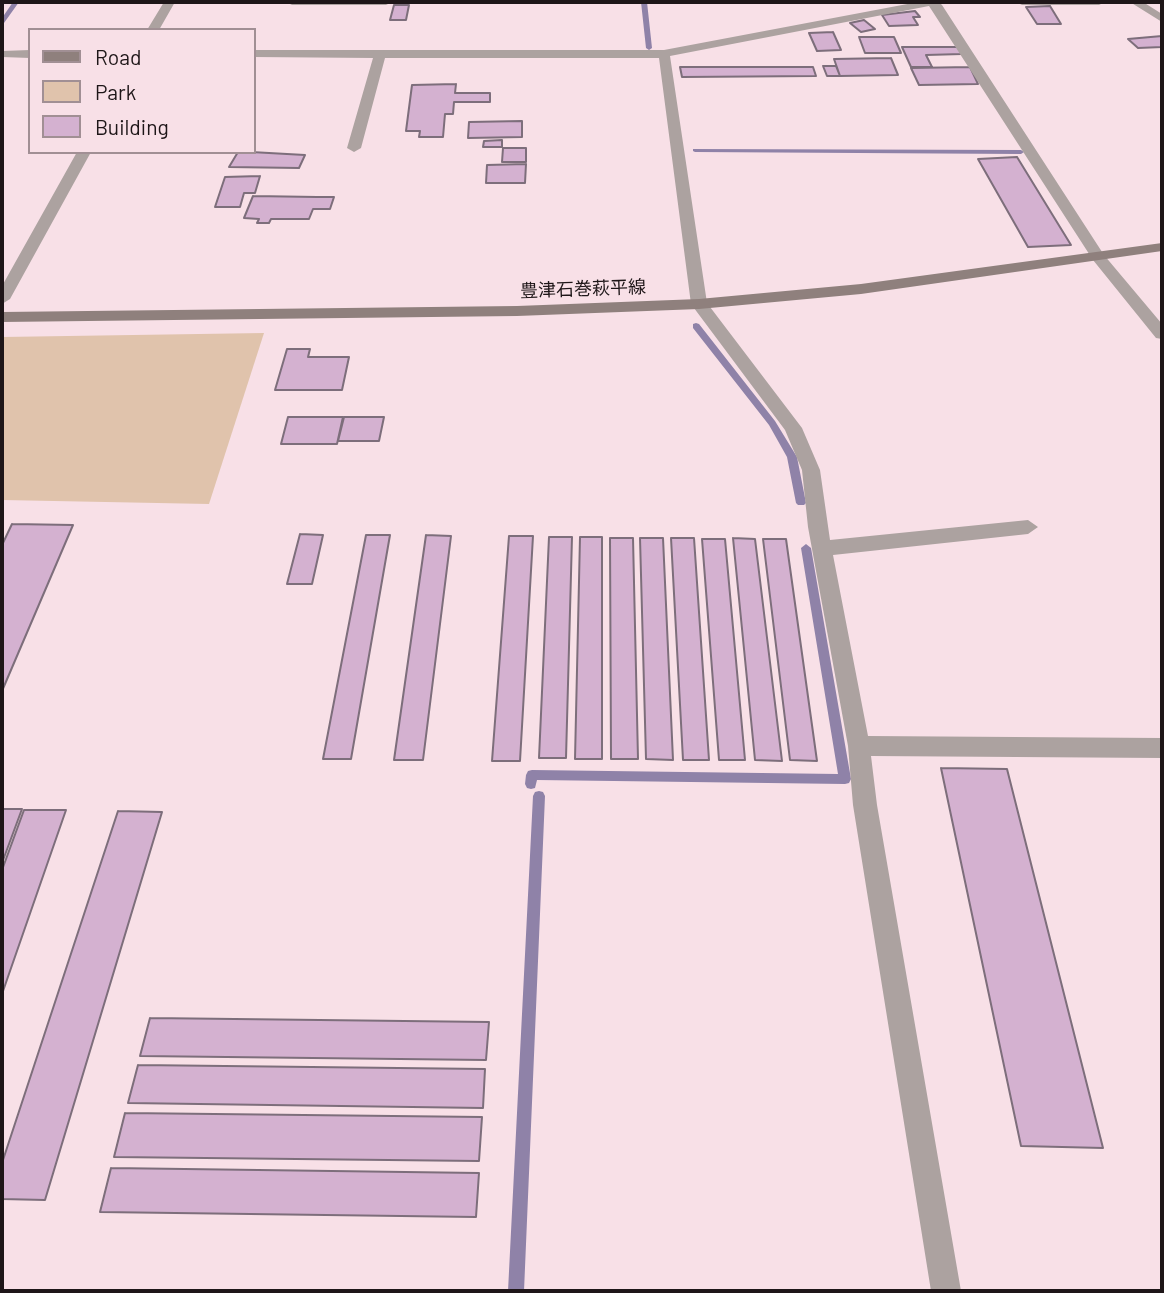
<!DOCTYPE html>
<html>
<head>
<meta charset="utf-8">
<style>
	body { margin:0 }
	#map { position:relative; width:1164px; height:1293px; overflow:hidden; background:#f8e0e7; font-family:Barlow,sans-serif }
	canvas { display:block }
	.frame { position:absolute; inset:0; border:4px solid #1e1618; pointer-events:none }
	.legend { position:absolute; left:28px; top:28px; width:228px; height:126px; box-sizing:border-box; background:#f8e0e7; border:2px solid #a18f94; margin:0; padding:9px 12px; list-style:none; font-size:21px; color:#1e1618 }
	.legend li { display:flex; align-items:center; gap:14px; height:35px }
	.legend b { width:35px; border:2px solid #a18f94 }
</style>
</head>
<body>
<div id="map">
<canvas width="1164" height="1293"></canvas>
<div class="frame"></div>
<ul class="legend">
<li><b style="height:9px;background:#8f807d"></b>Road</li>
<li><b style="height:19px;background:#e0c3ac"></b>Park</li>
<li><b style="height:19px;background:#d4b1d0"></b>Building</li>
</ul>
</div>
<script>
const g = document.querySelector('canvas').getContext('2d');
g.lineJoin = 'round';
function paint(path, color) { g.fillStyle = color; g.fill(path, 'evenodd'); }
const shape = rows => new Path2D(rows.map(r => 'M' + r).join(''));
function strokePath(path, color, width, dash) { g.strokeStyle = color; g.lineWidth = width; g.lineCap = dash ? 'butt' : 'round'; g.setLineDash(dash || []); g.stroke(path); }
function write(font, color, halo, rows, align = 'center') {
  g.font = font + ' Barlow,"Noto Sans JP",sans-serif'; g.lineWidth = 7; g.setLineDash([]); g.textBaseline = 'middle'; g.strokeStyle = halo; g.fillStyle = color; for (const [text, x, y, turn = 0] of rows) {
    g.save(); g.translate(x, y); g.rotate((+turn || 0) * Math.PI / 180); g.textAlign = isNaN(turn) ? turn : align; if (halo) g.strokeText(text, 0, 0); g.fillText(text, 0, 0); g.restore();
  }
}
paint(shape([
	[264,333,209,504,2,500,2,337]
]), '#e0c3ac');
paint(shape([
	[13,2,19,2,4,23,2,24,2,18,13,2],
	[641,2,647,2,652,48,649,50,646,48,641,2],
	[693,149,1021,150,1024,152,1021,154,695,152,693,151,693,149],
	[696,323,699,324,775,421,797,457,806,503,804,505,798,505,796,503,787,457,769,425,693,328,693,324,696,323],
	[806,544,811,548,851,779,849,783,845,784,537,780,535,788,531,789,527,788,525,784,526,775,528,771,532,770,838,774,801,548,806,544],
	[539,791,543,792,545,796,524,1291,508,1291,533,796,535,792,539,791]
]), '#8f82a8');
const building = shape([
	[394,5,409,5,406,20,390,20,394,5],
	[1050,6,1061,24,1037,24,1026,7,1050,6],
	[915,11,920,17,913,17,918,25,889,26,882,15,915,11],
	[864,20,875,29,861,32,850,23,864,20],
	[833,32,841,50,817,51,809,33,833,32],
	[1162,36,1162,47,1138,48,1128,39,1162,36],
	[859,37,894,37,901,53,865,53,859,37],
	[902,47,959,47,962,54,926,55,932,67,911,67,902,47],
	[891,58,898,75,840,76,834,59,891,58],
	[823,66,836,66,840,76,827,76,823,66],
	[680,67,813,67,816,76,682,77,680,67],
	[970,67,978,84,919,85,911,68,970,67],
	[456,84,455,93,490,93,490,102,454,102,453,114,445,114,443,137,419,137,420,131,406,131,412,85,456,84],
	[522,121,522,137,468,138,469,122,522,121],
	[502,140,502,147,483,147,484,141,502,140],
	[503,148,526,148,526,162,502,162,503,148],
	[238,152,251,152,305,155,299,168,229,167,238,152],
	[1017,157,1071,245,1028,247,978,159,1017,157],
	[526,164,525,183,486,183,487,165,526,164],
	[260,176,255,193,244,193,240,207,215,207,225,177,260,176],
	[253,196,317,197,334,197,330,209,313,209,309,219,271,219,269,223,257,223,259,219,244,218,253,196],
	[287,349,310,349,308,357,349,357,342,390,275,390,287,349],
	[288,417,343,417,337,444,281,444,288,417],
	[344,417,384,417,379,441,338,441,344,417],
	[12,524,73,525,2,691,2,545,12,524],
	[300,534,323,535,312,584,287,584,300,534],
	[366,535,390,535,351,759,323,759,366,535],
	[426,535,451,536,423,760,394,760,426,535],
	[509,536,533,536,520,761,492,761,509,536],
	[549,537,572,537,566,758,539,758,549,537],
	[580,537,602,537,602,759,575,759,580,537],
	[610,538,633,538,638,759,611,759,610,538],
	[640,538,663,538,673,760,646,759,640,538],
	[671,538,694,538,709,760,683,760,671,538],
	[733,538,755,539,782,761,755,760,733,538],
	[702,539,725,539,745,760,719,760,702,539],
	[763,539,786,539,817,761,790,760,763,539],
	[941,768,1007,769,1103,1148,1021,1146,941,768],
	[2,809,22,809,2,863,2,809],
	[24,810,66,810,2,994,2,870,24,810],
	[118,811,162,812,45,1200,2,1199,2,1163,118,811],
	[150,1018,489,1022,486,1060,140,1056,150,1018],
	[138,1065,485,1069,483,1108,128,1103,138,1065],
	[125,1113,482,1117,479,1161,114,1157,125,1113],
	[111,1168,479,1173,476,1217,100,1212,111,1168]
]);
paint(building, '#d4b1d0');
strokePath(building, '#7d6e7b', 2);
paint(shape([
	[164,2,175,2,159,30,147,30,164,2],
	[286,2,392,2,386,5,292,5,286,2],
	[918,2,939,2,942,5,1104,255,1162,324,1162,339,1156,338,1093,260,929,6,670,56,707,303,802,428,820,470,830,540,1028,520,1038,527,1028,534,833,555,868,736,1162,738,1162,758,871,756,877,805,961,1291,931,1291,853,805,848,746,808,527,802,470,785,430,691,304,659,58,385,58,361,148,354,152,347,148,373,58,254,57,254,50,664,50,918,2],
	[1016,2,1105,2,1099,5,1022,5,1016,2],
	[1130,2,1143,2,1162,14,1162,22,1130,2],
	[30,50,30,58,2,57,2,51,30,50],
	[77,152,91,152,10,299,2,304,2,286,77,152]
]), '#aca2a0');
paint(shape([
	[1162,243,1162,251,861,294,699,309,517,316,2,322,2,312,517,306,699,299,861,284,1162,243]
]), '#8f807d');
write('18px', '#1e1618', '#f8e0e7', [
	["豊津石巻萩平線",583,289,-2]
]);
</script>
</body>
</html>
